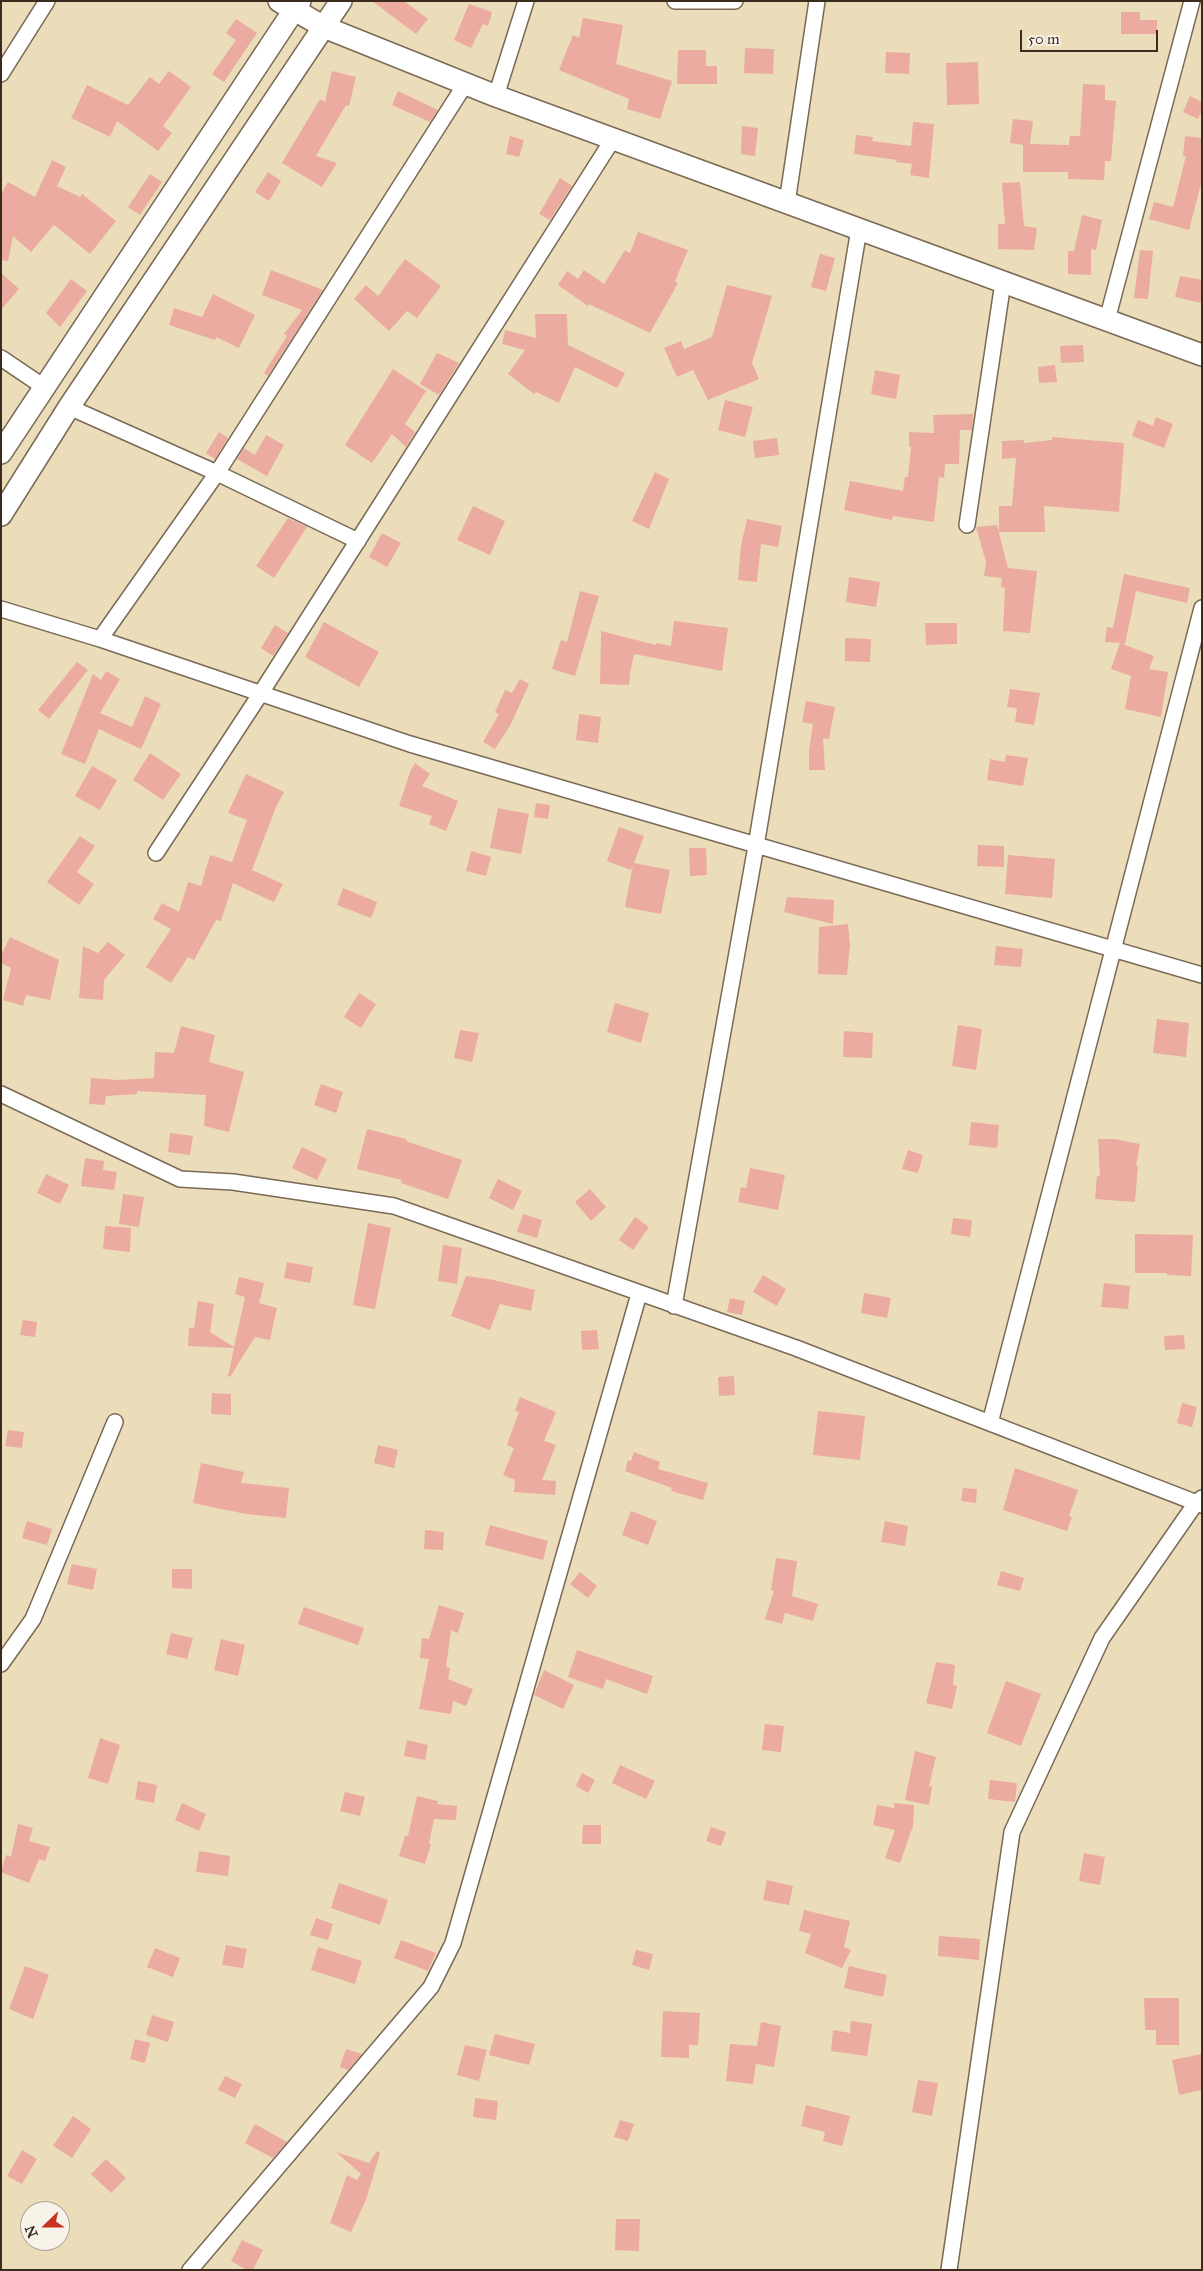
<!DOCTYPE html>
<html>
<head>
<meta charset="utf-8">
<style>
	body { margin:0 }
	#map { position:relative; width:1203px; height:2271px; overflow:hidden; background:#ebddba; font-family:"IM FELL Great Primer",serif }
	canvas { display:block }
	.frame { position:absolute; inset:0; border:2px solid #3b2a1e; pointer-events:none }
	.north { position:absolute; left:20px; top:2201px; width:50px; height:50px; box-sizing:border-box; background:#f7f3e8; border:1px solid #aca397; border-radius:50%; rotate:248deg; font-size:14px; font-weight:700; line-height:20px; text-align:center; color:#3b2a1e }
	.north::after { content:''; display:block; margin:auto; width:18px; height:22px; background:#c8321e; clip-path:polygon(50% 0,100% 100%,50% 72%,0 100%) }
	.scale { position:absolute; left:1020px; top:30px; width:138px; height:22px; box-sizing:border-box; border:2px solid #3b2a1e; border-top:0; padding-left:6px; font-size:15px; line-height:18px; white-space:nowrap; color:#3b2a1e; -webkit-text-stroke:4px #f7f3e8; paint-order:stroke }
</style>
</head>
<body>
<div id="map">
<canvas width="1203" height="2271"></canvas>
<div class="frame"></div>
<div class="north">N</div>
<div class="scale">50 m</div>
</div>
<script>
const g = document.querySelector('canvas').getContext('2d');
g.lineJoin = 'round';
function paint(path, color) { g.fillStyle = color; g.fill(path, 'evenodd'); }
const shape = rows => new Path2D(rows.map(r => 'M' + r).join(''));
function strokePath(path, color, width, dash) { g.strokeStyle = color; g.lineWidth = width; g.lineCap = dash ? 'butt' : 'round'; g.setLineDash(dash || []); g.stroke(path); }
paint(shape([
	[372,1,404,1,428,19,416,34],
	[469,4,492,12,488,26,483,24,471,48,454,40],
	[1121,12,1140,12,1140,20,1157,20,1157,34,1121,34],
	[583,18,623,25,616,64,672,81,660,119,627,109,629,99,559,70,573,35,579,38],
	[236,19,257,33,224,82,212,74,236,40,226,33],
	[745,48,774,49,773,74,744,73],
	[678,50,706,50,706,66,717,66,717,84,677,84],
	[886,52,910,53,909,74,885,73],
	[978,62,979,104,947,105,946,63],
	[169,71,191,87,163,126,172,133,158,151,117,121,110,137,71,118,87,85,128,105,150,77,159,84],
	[332,71,356,77,349,106,346,105,316,156,337,163,322,187,282,163,320,99,325,102],
	[1083,84,1105,85,1105,100,1116,101,1111,161,1105,161,1104,180,1068,179,1068,172,1023,172,1023,145,1010,143,1013,119,1033,121,1030,144,1069,145,1070,136,1080,136],
	[398,91,438,110,430,122,392,105],
	[1190,96,1202,102,1202,110,1198,119,1183,112],
	[913,122,934,124,929,178,910,175,912,164,896,162,897,160,854,154,856,135,873,137,872,141,911,146],
	[742,126,758,128,755,156,741,154],
	[510,136,524,140,519,157,506,154],
	[1185,136,1202,138,1202,180,1189,230,1149,219,1154,202,1173,207,1186,156,1183,156],
	[52,160,66,167,57,186,80,197,82,194,116,221,90,254,54,225,31,252,13,236,8,261,1,260,1,194,8,182,35,197],
	[268,172,281,181,269,201,255,192],
	[150,174,162,182,140,215,128,207],
	[560,178,572,186,550,220,539,214],
	[1020,182,1024,226,1037,228,1034,250,998,249,998,224,1005,224,1002,183],
	[1082,215,1102,220,1096,250,1091,249,1091,275,1068,274,1068,251,1074,251],
	[638,232,688,250,675,281,678,283,650,333,589,304,588,306,558,285,567,271,578,279,584,270,604,284,625,250,630,253],
	[1140,250,1153,251,1148,299,1134,298],
	[820,254,835,258,826,291,811,287],
	[405,259,441,286,417,318,407,311,389,331,354,299,366,285,378,296],
	[271,270,323,290,268,376,264,373,287,336,284,334,302,310,262,295],
	[1,273,19,289,1,310],
	[1180,276,1202,280,1202,303,1175,297],
	[71,279,87,291,60,327,46,313],
	[727,285,772,296,752,363,759,379,708,400,693,370,677,377,664,348,681,341,684,349,712,337],
	[213,294,255,315,239,348,216,337,215,340,169,325,174,308,202,317],
	[535,314,567,314,568,345,625,373,617,388,575,367,559,403,536,392,534,394,508,374,525,350,502,344,505,330,536,338],
	[1083,345,1084,362,1061,363,1060,346],
	[437,353,459,363,439,395,420,384],
	[1055,365,1057,382,1039,383,1038,367],
	[393,369,426,391,405,424,415,432,406,447,392,434,372,463,345,445],
	[875,370,900,375,896,399,871,394],
	[725,400,753,407,745,437,718,430],
	[973,414,972,430,960,430,959,464,945,464,944,478,939,477,934,522,893,516,892,520,844,510,850,481,903,491,905,477,908,477,911,447,909,447,909,432,934,433,933,415],
	[1156,417,1173,424,1164,448,1132,436,1138,420,1153,426],
	[219,432,228,438,215,459,206,453],
	[266,435,284,445,267,476,237,459,244,448,255,455],
	[1052,437,1124,443,1119,512,1044,506,1045,532,999,532,999,506,1012,506,1016,458,1002,459,1002,441,1024,440,1024,443,1052,440],
	[777,438,779,455,755,458,753,441],
	[655,472,669,479,649,529,632,521],
	[473,506,505,521,490,555,457,540],
	[288,518,307,527,274,578,256,566],
	[747,519,782,526,778,547,761,544,757,582,738,580,741,546],
	[997,525,1008,568,1037,571,1030,633,1003,631,1005,588,1001,587,1002,578,984,576,986,562,976,527],
	[382,533,401,543,387,567,369,557],
	[1124,574,1190,588,1187,603,1136,591,1125,644,1120,643,1154,656,1149,669,1168,672,1161,717,1125,709,1131,676,1111,669,1120,643,1105,642,1107,627,1113,628],
	[849,577,880,582,876,607,846,602],
	[580,591,599,596,575,676,552,669,561,640,567,642],
	[674,621,728,628,722,671,634,654,630,673,629,685,600,684,601,631,656,645,656,643,671,646],
	[324,622,379,652,359,687,305,657],
	[925,623,957,623,957,644,926,645],
	[275,625,288,633,273,656,261,648],
	[845,638,871,639,870,662,845,661],
	[77,662,88,670,49,719,38,710],
	[106,671,120,679,100,713,132,727,145,696,161,704,141,749,99,729,85,764,61,754,93,674,101,680],
	[520,679,529,684,511,724,495,749,483,742,499,714,495,712,505,690,512,693],
	[1010,689,1040,693,1034,725,1015,722,1017,708,1007,707],
	[806,701,835,707,829,739,823,738,825,770,809,770,809,750,813,724,802,722],
	[579,714,601,717,598,743,576,740],
	[150,753,181,774,163,800,133,780],
	[1006,755,1028,758,1023,786,987,780,990,759,1005,762],
	[415,763,430,774,422,786,458,801,446,831,429,824,432,816,399,806,410,772],
	[92,766,117,780,100,810,75,796],
	[246,774,284,792,276,807,252,870,283,884,274,902,233,883,221,921,216,920,194,960,188,957,171,983,146,967,171,929,153,919,162,903,179,912,188,882,201,886,210,855,232,862,247,820,228,813],
	[536,803,550,805,548,819,534,817],
	[498,808,529,814,521,854,490,848],
	[619,827,644,836,634,863,670,870,661,914,625,907,633,865,631,870,607,861],
	[80,836,95,846,77,872,94,884,79,905,47,882],
	[978,845,1004,846,1004,867,977,866],
	[689,848,706,848,707,875,690,876],
	[471,851,491,857,486,876,466,871],
	[1008,855,1055,859,1052,898,1005,894],
	[343,888,377,902,371,918,337,905],
	[787,897,834,900,833,924,784,912],
	[848,924,850,945,847,975,818,974,819,927],
	[10,937,59,960,50,1000,26,995,23,1006,3,1000,11,968,1,963,1,955],
	[108,942,125,955,104,980,103,1000,79,998,83,946,98,953],
	[996,946,1023,949,1021,967,994,965],
	[359,993,376,1004,361,1028,344,1017],
	[615,1003,649,1013,641,1043,607,1032],
	[1157,1019,1189,1023,1186,1057,1153,1053],
	[958,1025,982,1029,976,1070,952,1066],
	[181,1026,215,1035,209,1062,244,1072,229,1132,204,1126,206,1095,137,1091,137,1094,106,1096,105,1105,89,1104,91,1078,118,1080,154,1078,155,1052,174,1053],
	[460,1030,479,1033,472,1062,454,1058],
	[844,1031,873,1033,872,1058,843,1057],
	[321,1084,343,1092,336,1113,314,1105],
	[971,1122,999,1125,997,1148,969,1145],
	[367,1129,406,1139,406,1141,462,1160,448,1199,401,1183,402,1180,357,1169],
	[170,1133,193,1136,190,1155,168,1152],
	[1098,1139,1114,1139,1140,1144,1136,1166,1138,1166,1135,1202,1095,1199,1097,1176,1100,1176],
	[302,1147,327,1159,317,1180,292,1168],
	[908,1150,923,1155,918,1173,902,1169],
	[85,1158,104,1161,103,1170,117,1172,114,1190,81,1186],
	[750,1168,785,1175,778,1210,738,1202,741,1187,746,1188],
	[46,1174,69,1185,60,1204,37,1193],
	[498,1179,522,1191,513,1210,489,1198],
	[590,1189,606,1207,591,1221,575,1202],
	[123,1194,144,1197,139,1227,119,1224],
	[523,1214,542,1220,537,1238,517,1232],
	[635,1217,649,1227,633,1250,619,1240],
	[953,1218,972,1220,970,1237,951,1234],
	[368,1223,391,1228,375,1309,353,1305],
	[105,1226,131,1228,130,1252,103,1249],
	[1135,1234,1193,1235,1191,1276,1167,1275,1167,1273,1135,1273],
	[443,1245,462,1248,457,1284,438,1281],
	[287,1262,313,1267,310,1283,284,1278],
	[763,1275,786,1289,777,1306,753,1292],
	[466,1276,489,1279,535,1290,531,1311,500,1304,490,1330,451,1316],
	[239,1277,264,1283,259,1303,277,1308,270,1340,255,1337,230,1377,228,1376,234,1348,188,1346,189,1328,194,1328,198,1301,214,1304,210,1332,234,1347,245,1297,235,1294],
	[1104,1283,1130,1286,1128,1309,1101,1307],
	[864,1293,891,1298,887,1318,861,1313],
	[730,1298,745,1301,742,1315,727,1312],
	[23,1320,37,1322,35,1337,20,1335],
	[597,1330,599,1349,582,1350,581,1331],
	[1184,1335,1185,1349,1165,1350,1164,1336],
	[734,1376,735,1395,719,1396,718,1377],
	[212,1393,231,1394,231,1415,211,1414],
	[520,1397,556,1412,544,1441,556,1445,542,1480,556,1481,555,1495,514,1492,515,1480,503,1475,514,1448,507,1445,519,1412,515,1411],
	[1182,1403,1197,1407,1192,1427,1177,1423],
	[818,1411,865,1416,860,1460,813,1455],
	[8,1430,24,1432,22,1448,5,1446],
	[378,1445,398,1450,394,1468,374,1463],
	[634,1452,660,1462,658,1469,708,1483,703,1500,671,1491,672,1488,625,1471,628,1460,631,1461],
	[201,1463,244,1472,241,1483,289,1488,286,1518,246,1514,193,1503],
	[1015,1468,1078,1490,1069,1516,1072,1517,1067,1531,1003,1510],
	[963,1488,977,1489,976,1503,961,1501],
	[631,1511,657,1521,648,1545,622,1535],
	[27,1521,52,1529,47,1545,22,1538],
	[885,1521,908,1526,905,1546,881,1542],
	[490,1525,548,1541,543,1560,485,1545],
	[425,1530,444,1532,443,1550,424,1549],
	[776,1558,797,1561,792,1596,818,1604,813,1621,785,1613,782,1624,765,1619,774,1591,771,1590],
	[72,1564,97,1569,93,1590,67,1584],
	[172,1569,192,1569,192,1589,172,1588],
	[1001,1571,1024,1578,1020,1591,997,1585],
	[580,1572,597,1586,588,1598,570,1584],
	[439,1605,464,1613,458,1633,451,1630,446,1667,450,1668,448,1679,473,1689,466,1706,453,1701,451,1714,419,1709,429,1659,420,1658,422,1638,429,1639],
	[304,1607,364,1628,358,1645,298,1624],
	[171,1633,193,1638,187,1659,166,1654],
	[221,1639,245,1645,238,1676,214,1670],
	[577,1650,653,1676,647,1694,606,1679,603,1689,568,1677],
	[936,1662,955,1665,953,1685,957,1686,952,1709,926,1703],
	[544,1670,574,1685,563,1709,534,1695],
	[1006,1681,1041,1694,1021,1746,987,1733],
	[765,1724,784,1726,781,1752,762,1750],
	[100,1738,120,1745,108,1784,88,1778],
	[407,1740,428,1745,425,1760,404,1756],
	[915,1751,936,1757,929,1786,932,1787,929,1805,905,1800],
	[620,1765,655,1781,646,1799,612,1783],
	[582,1773,595,1780,588,1793,576,1786],
	[990,1780,1017,1783,1015,1802,988,1799],
	[138,1781,157,1785,154,1803,135,1799],
	[345,1792,365,1797,360,1816,340,1811],
	[417,1796,438,1801,437,1804,457,1806,456,1820,434,1819,429,1843,431,1844,425,1864,399,1856,405,1836,408,1836],
	[182,1803,206,1814,199,1831,175,1820],
	[894,1803,914,1805,913,1826,900,1863,885,1858,895,1830,873,1825,877,1805,894,1808],
	[18,1824,33,1828,29,1841,50,1847,45,1861,39,1859,29,1883,1,1872,6,1855,11,1857],
	[583,1825,601,1825,601,1844,582,1844],
	[711,1827,726,1832,721,1846,706,1841],
	[199,1851,230,1856,228,1876,196,1872],
	[1084,1853,1105,1857,1100,1885,1079,1881],
	[767,1880,793,1886,789,1905,763,1900],
	[339,1883,388,1900,380,1925,331,1908],
	[804,1910,850,1921,844,1947,851,1950,842,1968,805,1953,811,1934,799,1931],
	[316,1918,333,1924,328,1940,310,1935],
	[939,1936,980,1939,979,1960,938,1956],
	[401,1940,436,1953,428,1971,394,1958],
	[226,1945,247,1949,243,1968,222,1965],
	[318,1947,362,1961,355,1984,311,1970],
	[155,1948,180,1958,173,1977,147,1967],
	[636,1950,653,1954,649,1970,632,1965],
	[25,1966,49,1975,33,2019,9,2009],
	[849,1966,887,1975,883,1997,844,1988],
	[1144,1998,1179,1998,1179,2045,1156,2045,1156,2030,1145,2030],
	[663,2011,700,2013,698,2045,689,2045,689,2058,661,2057],
	[152,2015,174,2022,168,2042,146,2035],
	[851,2021,872,2024,867,2056,831,2051,833,2030,850,2033],
	[761,2022,781,2026,774,2067,756,2064,753,2084,726,2081,730,2044,757,2046],
	[495,2034,535,2044,529,2065,489,2055],
	[135,2039,150,2043,145,2063,130,2059],
	[465,2045,487,2050,479,2081,457,2075],
	[346,2049,362,2054,348,2070,340,2067],
	[1202,2054,1202,2090,1179,2095,1172,2060],
	[225,2076,242,2084,235,2098,218,2090],
	[918,2080,938,2083,932,2116,912,2112],
	[475,2098,498,2101,496,2120,473,2117],
	[806,2105,850,2116,842,2146,823,2141,825,2132,801,2126],
	[73,2116,91,2129,72,2158,53,2146],
	[620,2120,634,2124,628,2141,614,2137],
	[255,2124,287,2142,273,2158,245,2143],
	[22,2150,37,2159,22,2184,7,2176],
	[377,2151,380,2153,366,2200,351,2232,330,2223,347,2175,357,2180,361,2174,336,2152,369,2163],
	[106,2159,126,2178,111,2193,91,2174],
	[616,2219,640,2219,639,2251,615,2250],
	[242,2240,263,2250,253,2270,247,2270,231,2261]
]), '#ebaba0');
const street = shape([
	[675,1,735,1],
	[1,74,47,1],
	[496,96,526,1],
	[787,203,817,1],
	[1107,320,1192,1],
	[1,358,44,387],
	[69,407,217,473,358,541],
	[967,525,1003,282],
	[1,609,100,639,410,744,1202,975],
	[100,639,217,473,466,83],
	[156,853,261,693,613,139],
	[1,1094,180,1179,233,1182,394,1206,796,1348,1202,1505],
	[674,1306,756,846,859,229],
	[990,1423,1202,608],
	[1,1664,33,1619,115,1422],
	[190,2270,431,1987,453,1943,639,1294],
	[949,2270,1012,1832,1102,1638,1196,1503,1202,1498]
]);
const secondary = shape([
	[279,1,324,27,496,96,1202,355],
	[1,453,300,1],
	[1,515,69,407,341,1]
]);
strokePath(street, '#796955', 18);
strokePath(secondary, '#796955', 24);
strokePath(street, '#fff', 15);
strokePath(secondary, '#fff', 21);
</script>
</body>
</html>
